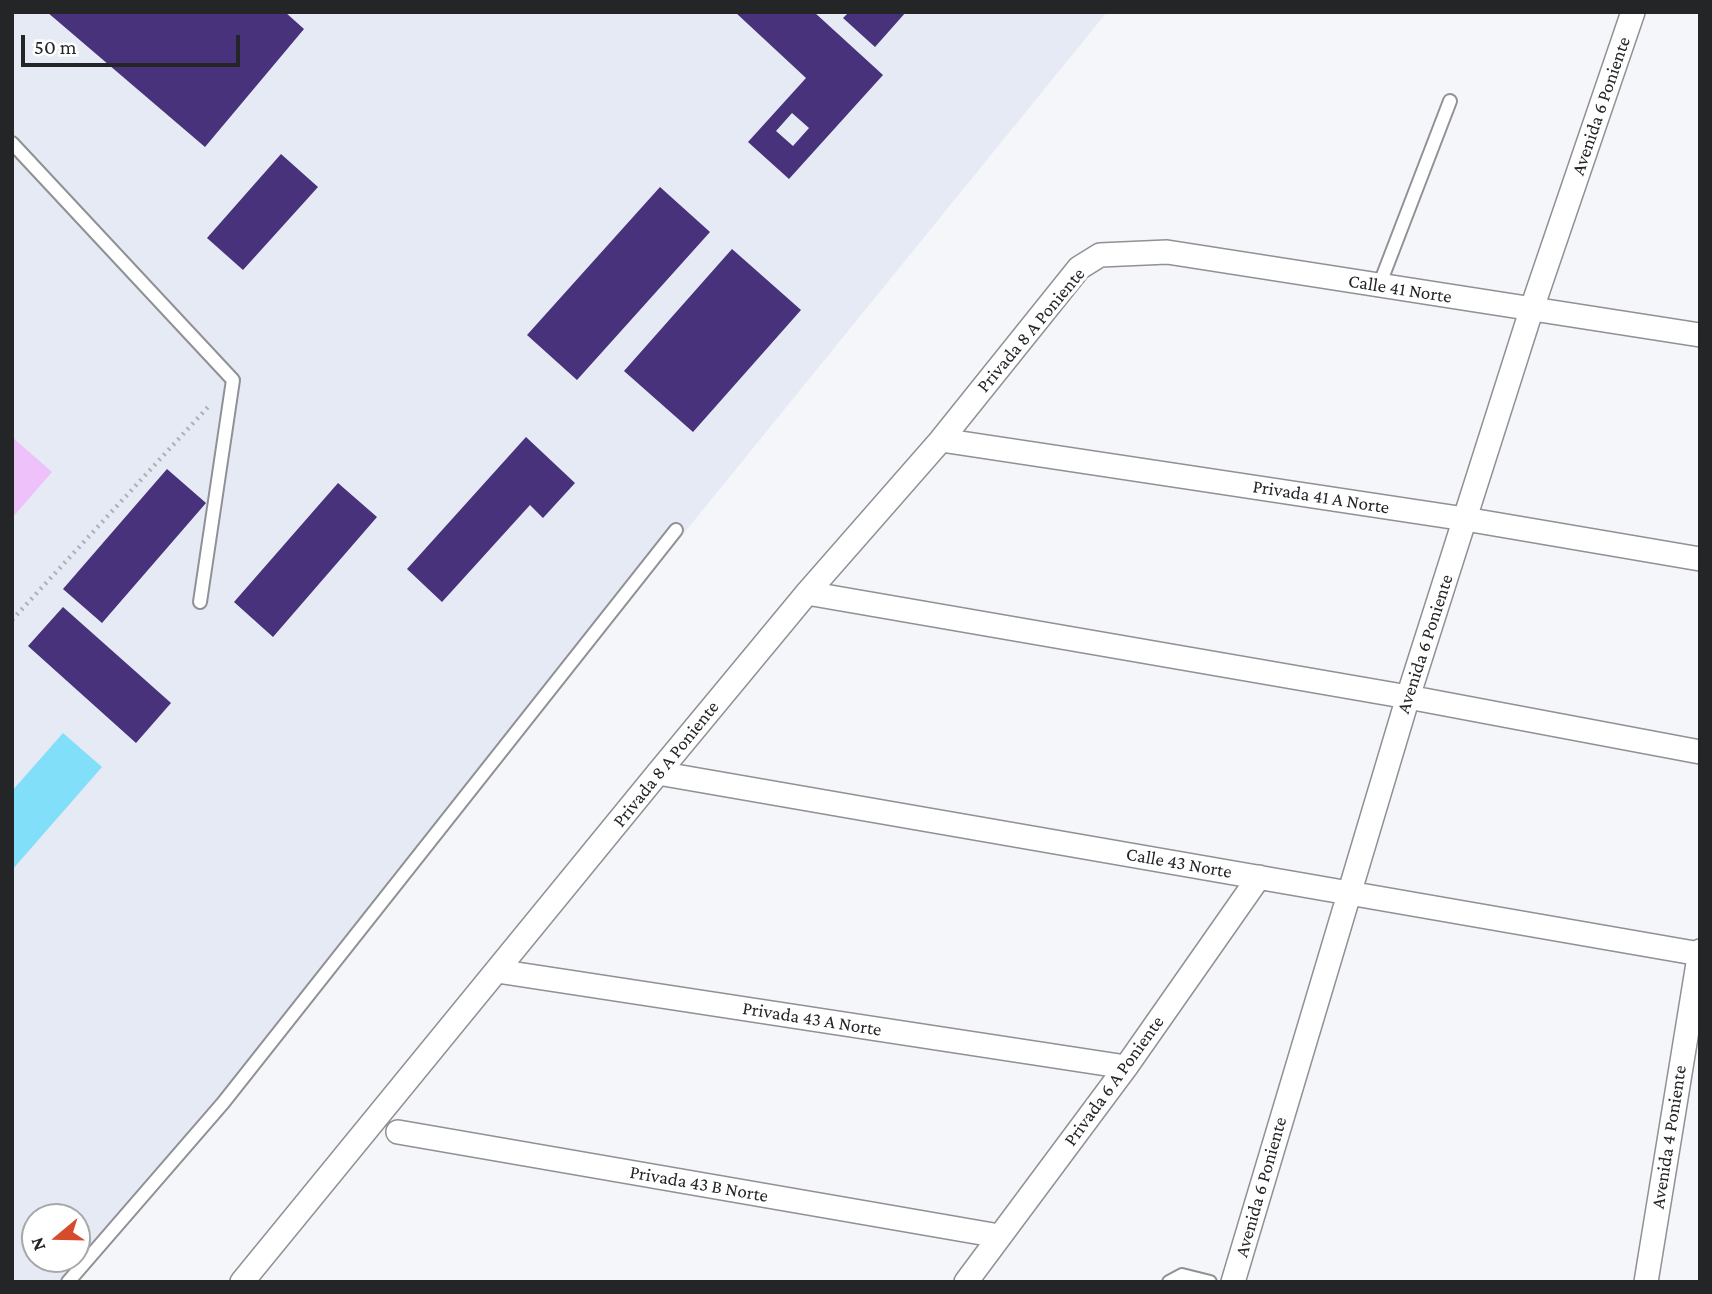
<!DOCTYPE html>
<html>
<head>
<meta charset="utf-8">
<style>
	body { margin:0 }
	#map { position:relative; width:1712px; height:1294px; overflow:hidden; background:#f4f6fa; font-family:"Crimson Pro",serif }
	canvas { display:block }
	.frame { position:absolute; inset:0; border:14px solid #242527; pointer-events:none }
	.north { position:absolute; left:21px; top:1203px; width:70px; height:70px; box-sizing:border-box; background:#fff; border:2px solid #a7a8a9; border-radius:50%; rotate:251deg; font-size:19px; font-weight:700; line-height:28px; text-align:center; color:#242527 }
	.north::after { content:''; display:block; margin:auto; width:24px; height:32px; background:#d54b2b; clip-path:polygon(50% 0,100% 100%,50% 72%,0 100%) }
	.scale { position:absolute; left:21px; top:35px; width:219px; height:32px; box-sizing:border-box; border:4px solid #242527; border-top:0; padding-left:9px; font-size:21px; line-height:24px; white-space:nowrap; color:#242527; -webkit-text-stroke:5px #fff; paint-order:stroke }
</style>
</head>
<body>
<div id="map">
<canvas width="1712" height="1294"></canvas>
<div class="frame"></div>
<div class="north">N</div>
<div class="scale">50 m</div>
</div>
<script>
const g = document.querySelector('canvas').getContext('2d');
g.lineJoin = 'round';
function paint(path, color) { g.fillStyle = color; g.fill(path, 'evenodd'); }
const shape = rows => new Path2D(rows.map(r => 'M' + r).join(''));
function strokePath(path, color, width, dash) { g.strokeStyle = color; g.lineWidth = width; g.lineCap = dash ? 'butt' : 'round'; g.setLineDash(dash || []); g.stroke(path); }
function write(font, color, halo, rows, align = 'center') {
  g.font = font + ' "Crimson Pro",serif'; g.lineWidth = 7; g.setLineDash([]); g.textBaseline = 'middle'; g.strokeStyle = halo; g.fillStyle = color; for (const [text, x, y, turn = 0] of rows) {
    g.save(); g.translate(x, y); g.rotate((+turn || 0) * Math.PI / 180); g.textAlign = isNaN(turn) ? turn : align; if (halo) g.strokeText(text, 0, 0); g.fillText(text, 0, 0); g.restore();
  }
}
paint(shape([
	[12,12,1107,12,76,1282,12,1282],
	[35,1217,77,1217,77,1259,35,1259]
]), '#e5eaf5');
paint(shape([
	[12,437,52,472,12,518]
]), '#eec1fb');
paint(shape([
	[63,733,102,767,12,870,12,791]
]), '#82dff9');
paint(shape([
	[47,12,285,12,304,29,205,147],
	[735,12,814,12,883,75,789,179,748,142,806,78],
	[792,113,809,128,793,146,776,131],
	[849,12,906,12,875,47,843,18],
	[281,154,318,187,243,270,207,238],
	[660,187,710,232,577,380,527,335],
	[732,249,801,310,693,432,624,371],
	[526,437,575,483,543,518,530,505,442,602,407,569],
	[167,469,206,503,102,623,63,589],
	[338,483,377,517,273,637,234,602],
	[63,607,171,703,136,743,28,646]
]), '#47327b');
const lane = shape([
	[12,143,233,380,200,602],
	[1379,286,1450,101],
	[68,1282,223,1103,676,530],
	[1169,1282,1182,1275,1210,1282]
]);
const street = shape([
	[941,440,1465,519,1700,559],
	[807,593,1408,697,1700,752],
	[658,773,1700,954],
	[497,971,1126,1067],
	[398,1132,999,1236],
	[242,1282,658,773,807,593,941,440,1079,268,1100,255,1167,252,1700,335],
	[966,1282,1126,1067,1259,877],
	[1233,1282,1408,697,1531,311,1633,12],
	[1646,1282,1700,951]
]);
strokePath(lane, '#8f9195', 16);
strokePath(street, '#8f9195', 26);
strokePath(shape([
	[12,620,208,407]
]), '#aeb0b3', 4.5, [2, 5]);
strokePath(lane, '#fff', 12);
strokePath(street, '#fff', 23);
write('19px', '#242527', '#fff', [
	["Avenida 6 Poniente",1601,106,-71],
	["Calle 41 Norte",1400,289,9],
	["Privada 8 A Poniente",1031,330,-50],
	["Privada 41 A Norte",1321,497,9],
	["Avenida 6 Poniente",1425,644,-72],
	["Privada 8 A Poniente",666,764,-51],
	["Calle 43 Norte",1179,863,10],
	["Privada 43 A Norte",812,1019,9],
	["Privada 6 A Poniente",1114,1081,-54],
	["Avenida 4 Poniente",1669,1137,-81],
	["Privada 43 B Norte",699,1184,10],
	["Avenida 6 Poniente",1261,1187,-74]
]);
</script>
</body>
</html>
